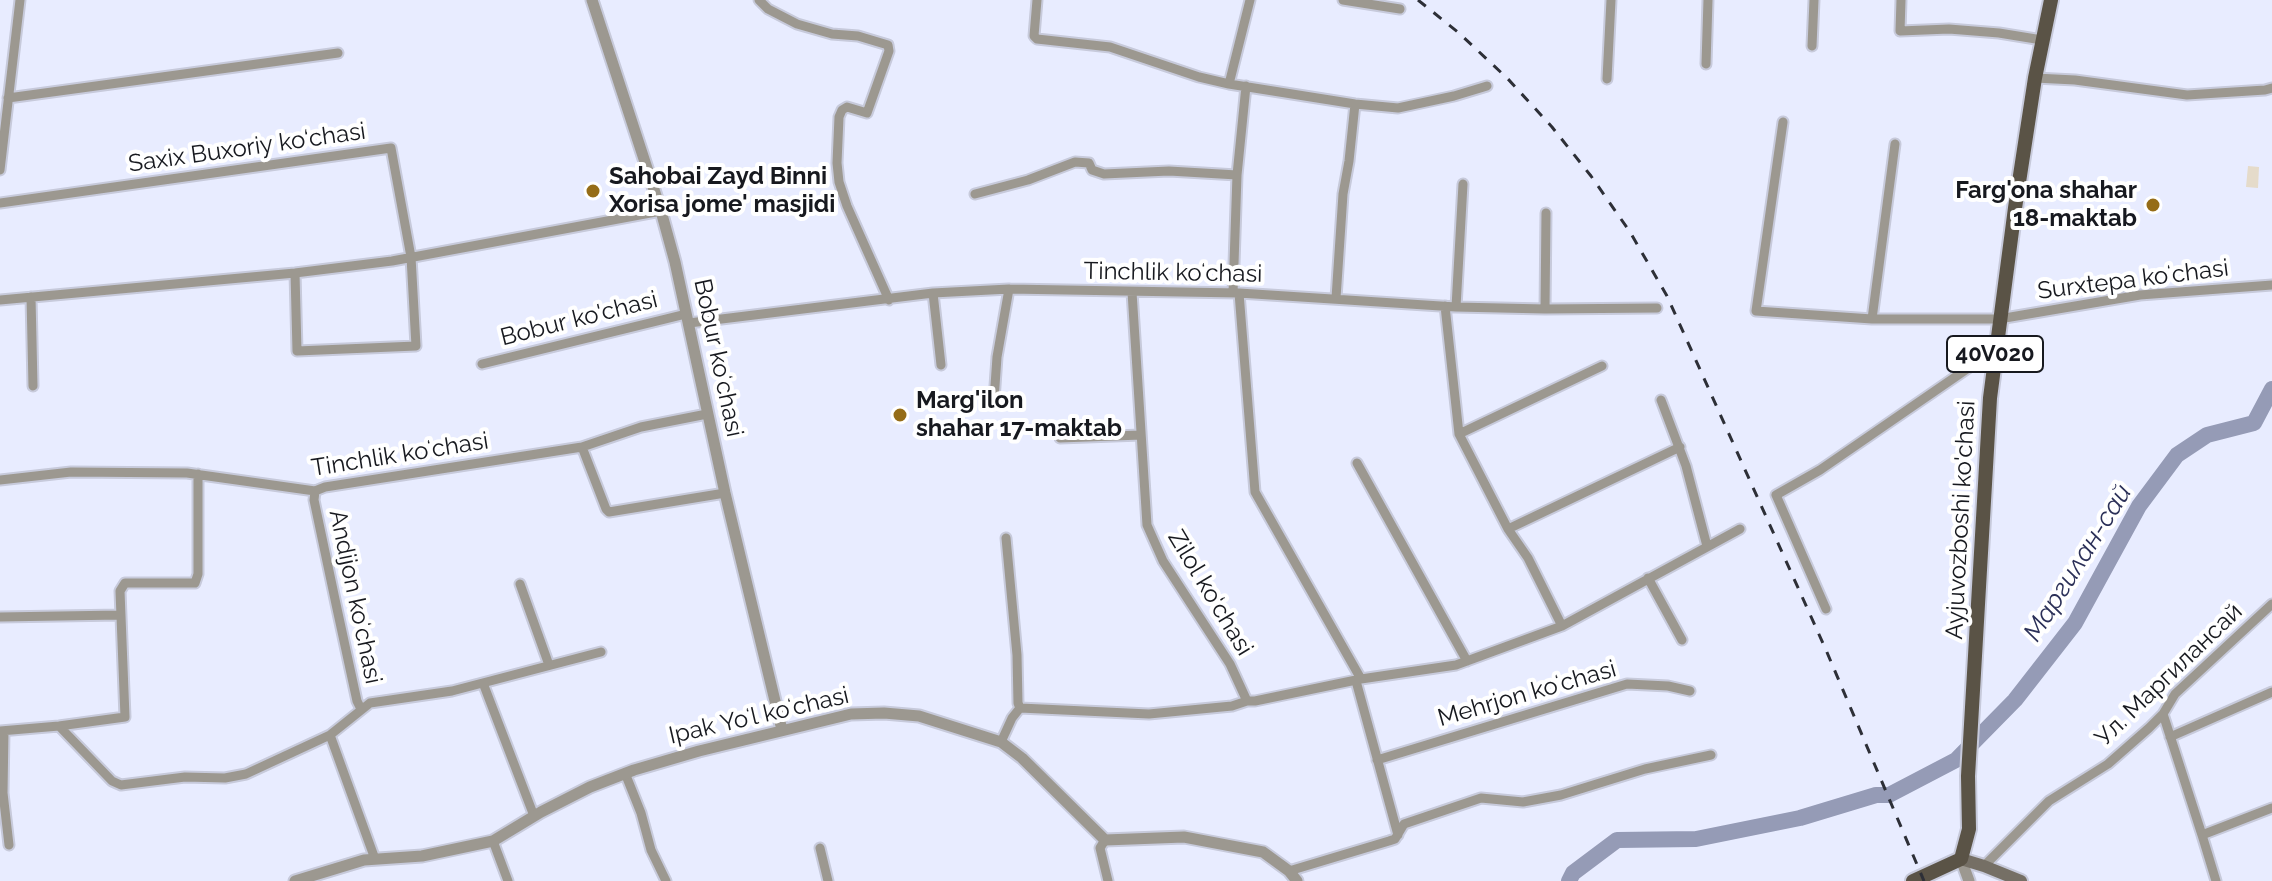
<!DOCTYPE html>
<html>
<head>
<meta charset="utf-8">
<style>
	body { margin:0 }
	canvas { display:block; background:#e8ecff }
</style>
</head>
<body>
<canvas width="2272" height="881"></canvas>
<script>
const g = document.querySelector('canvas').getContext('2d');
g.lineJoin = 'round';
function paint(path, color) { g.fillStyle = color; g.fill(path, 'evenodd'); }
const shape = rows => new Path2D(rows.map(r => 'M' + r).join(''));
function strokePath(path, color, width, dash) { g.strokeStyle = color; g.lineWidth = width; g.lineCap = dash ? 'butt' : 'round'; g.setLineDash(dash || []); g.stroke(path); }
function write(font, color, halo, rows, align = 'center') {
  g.font = font + ' Raleway,sans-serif'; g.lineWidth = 8; g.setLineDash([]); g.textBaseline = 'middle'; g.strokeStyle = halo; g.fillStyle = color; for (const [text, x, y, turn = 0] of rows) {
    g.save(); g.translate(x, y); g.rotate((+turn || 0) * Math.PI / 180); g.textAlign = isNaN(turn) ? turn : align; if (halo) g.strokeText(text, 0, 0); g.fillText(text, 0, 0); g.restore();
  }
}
paint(shape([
	[2248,166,2259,167,2258,188,2246,187]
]), '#e5dbca');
strokePath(shape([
	[1569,881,1573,873,1617,840,1696,839,1800,818,1876,795,1889,795,1956,760,2015,700,2075,623,2139,506,2177,455,2207,435,2254,423,2272,389]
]), '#959bb6', 16);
const minor = shape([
	[759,0,768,9,797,24,832,34,858,36,888,45,889,51,867,113,847,107,842,110,839,117,837,163,839,182,847,206,889,300],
	[1037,0,1034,36,1037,39,1110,47,1199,77,1229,84,1355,104,1398,108,1454,96,1487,86],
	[1343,0,1400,9],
	[1901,0,1900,31,1949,29,1999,33,2042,40],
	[1812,46,1814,0],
	[1706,64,1708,0],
	[2035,78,2075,80,2187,95,2265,90,2272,88],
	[1607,79,1611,0],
	[1229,84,1250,0],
	[8,98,338,53],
	[1783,122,1756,311,1872,319,1999,319,2140,295,2272,285],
	[0,170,20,0],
	[975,194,1028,180,1075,162,1089,163,1092,170,1104,174,1169,171,1237,175],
	[0,203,391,148,411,257,416,346,297,351,295,273],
	[1132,292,1147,525,1163,561,1230,664,1247,701,1255,701,1361,679,1456,665,1562,626,1740,529],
	[933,293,941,365],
	[1233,293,1237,175,1246,86],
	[1239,293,1255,492,1361,679],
	[31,297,33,386],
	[1336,298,1343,194,1349,161,1355,104],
	[0,300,295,273,392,261,661,211],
	[1445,306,1459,434,1508,529,1528,558,1562,626],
	[1456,307,1463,184],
	[1545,309,1546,213],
	[1872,319,1895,144],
	[689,323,933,293,1009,289,1239,293,1456,307,1545,309,1657,308],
	[482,364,686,314],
	[994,400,997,357,1009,289],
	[1661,400,1686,466,1707,546],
	[1459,434,1602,366],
	[1060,438,1141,435],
	[582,447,606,509,609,512,725,493],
	[1357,463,1467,661],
	[0,480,71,472,187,473,315,491,325,487,582,447,641,427,707,414],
	[315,491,314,500,336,604,357,701,361,709],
	[1508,529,1680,447],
	[1006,538,1017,655,1018,703,1020,708],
	[1648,578,1682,640],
	[520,584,549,665],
	[1826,609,1776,495,1820,470,1996,349],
	[0,617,120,615],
	[1356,681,1398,835],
	[483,683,534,816],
	[2163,714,2202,835],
	[59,726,112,781,121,785,185,777,225,778,246,774,330,735,370,703,452,691,601,652],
	[0,731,59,726,125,717,120,591,125,583,195,583,198,574,198,474],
	[4,731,3,793,9,845],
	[330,735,375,859],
	[2170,737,2272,692],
	[1001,742,1012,718,1020,708,1149,714,1232,706,1247,701],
	[1377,760,1627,684,1668,686,1690,691],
	[625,773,641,813,651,850,666,881],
	[1105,840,1100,848,1108,881],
	[493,841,508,881],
	[820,848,828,881],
	[1984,866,2049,801,2108,764,2149,728,2163,714,2175,694,2272,604],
	[1289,871,1389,841,1395,839,1404,824,1481,798,1523,802,1561,795,1645,769,1711,755],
	[2216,881,2202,835,2272,808]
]);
const tertiary = shape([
	[592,0,661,211,675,262,725,493,782,730],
	[1961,859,1969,881],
	[295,881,364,860,422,856,493,841,541,812,590,787,634,770,699,751,851,714,884,713,919,716,1001,742,1022,758,1105,840,1184,837,1263,852,1289,871,1297,881]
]);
const secondary = shape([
	[1961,859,1984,866,2021,881]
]);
const primary = shape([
	[1913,881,1961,859,1969,829,1968,776,1990,398,2015,208,2035,78,2051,0]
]);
strokePath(minor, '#c7cadb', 13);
strokePath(tertiary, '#c7cadb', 15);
strokePath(secondary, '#c7cadb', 16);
strokePath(primary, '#c7cadb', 18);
strokePath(minor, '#9c9890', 9);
strokePath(tertiary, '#9c9890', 11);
strokePath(secondary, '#756f65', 12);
strokePath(primary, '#5a5346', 14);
strokePath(shape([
	[1418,0,1459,33,1508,79,1552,127,1591,176,1630,232,1667,296,1826,650,1924,881]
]), '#2d2f37', 3, [10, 10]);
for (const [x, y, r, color] of [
	[593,191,8,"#956c17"],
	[2153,205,8,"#956c17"],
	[900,415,8,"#956c17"]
]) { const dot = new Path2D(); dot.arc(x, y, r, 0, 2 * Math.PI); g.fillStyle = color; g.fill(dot); strokePath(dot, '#fff', 3); }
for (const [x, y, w] of [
	[1995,354,96]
]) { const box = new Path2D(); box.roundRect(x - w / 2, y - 18, w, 36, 6); g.fillStyle = '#fff'; g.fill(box); strokePath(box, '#17191f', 2); }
write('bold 22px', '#17191f', null, [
	["40V020",1995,354]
]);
write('24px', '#17191f', '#fff', [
	["Saxix Buxoriy ko‘chasi",247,148,-8],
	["Tinchlik koʻchasi",1173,273,1],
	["Surxtepa koʻchasi",2133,280,-7],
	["Bobur ko'chasi",579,319,-14],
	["Bobur koʻchasi",718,358,78],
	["Tinchlik koʻchasi",400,455,-9],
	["Ayjuvozboshi ko'chasi",1961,520,-87],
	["Zilol ko‘chasi",1210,593,59],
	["Andijon koʻchasi",355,597,78],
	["Ул. Маргилансай",2169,675,-44],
	["Mehrjon koʻchasi",1527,694,-16],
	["Ipak Yoʻl koʻchasi",759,716,-13]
]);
write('bold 24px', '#17191f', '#fff', [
	["Sahobai Zayd Binni",609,177],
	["Xorisa jome' masjidi",609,205],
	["Farg'ona shahar",2137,191,"right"],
	["18-maktab",2137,219,"right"],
	["Marg'ilon",916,401],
	["shahar 17-maktab",916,429]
], 'left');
write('italic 26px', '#2b3058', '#fff', [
	["Маргилан-сай",2078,563,-58]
]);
</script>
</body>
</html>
